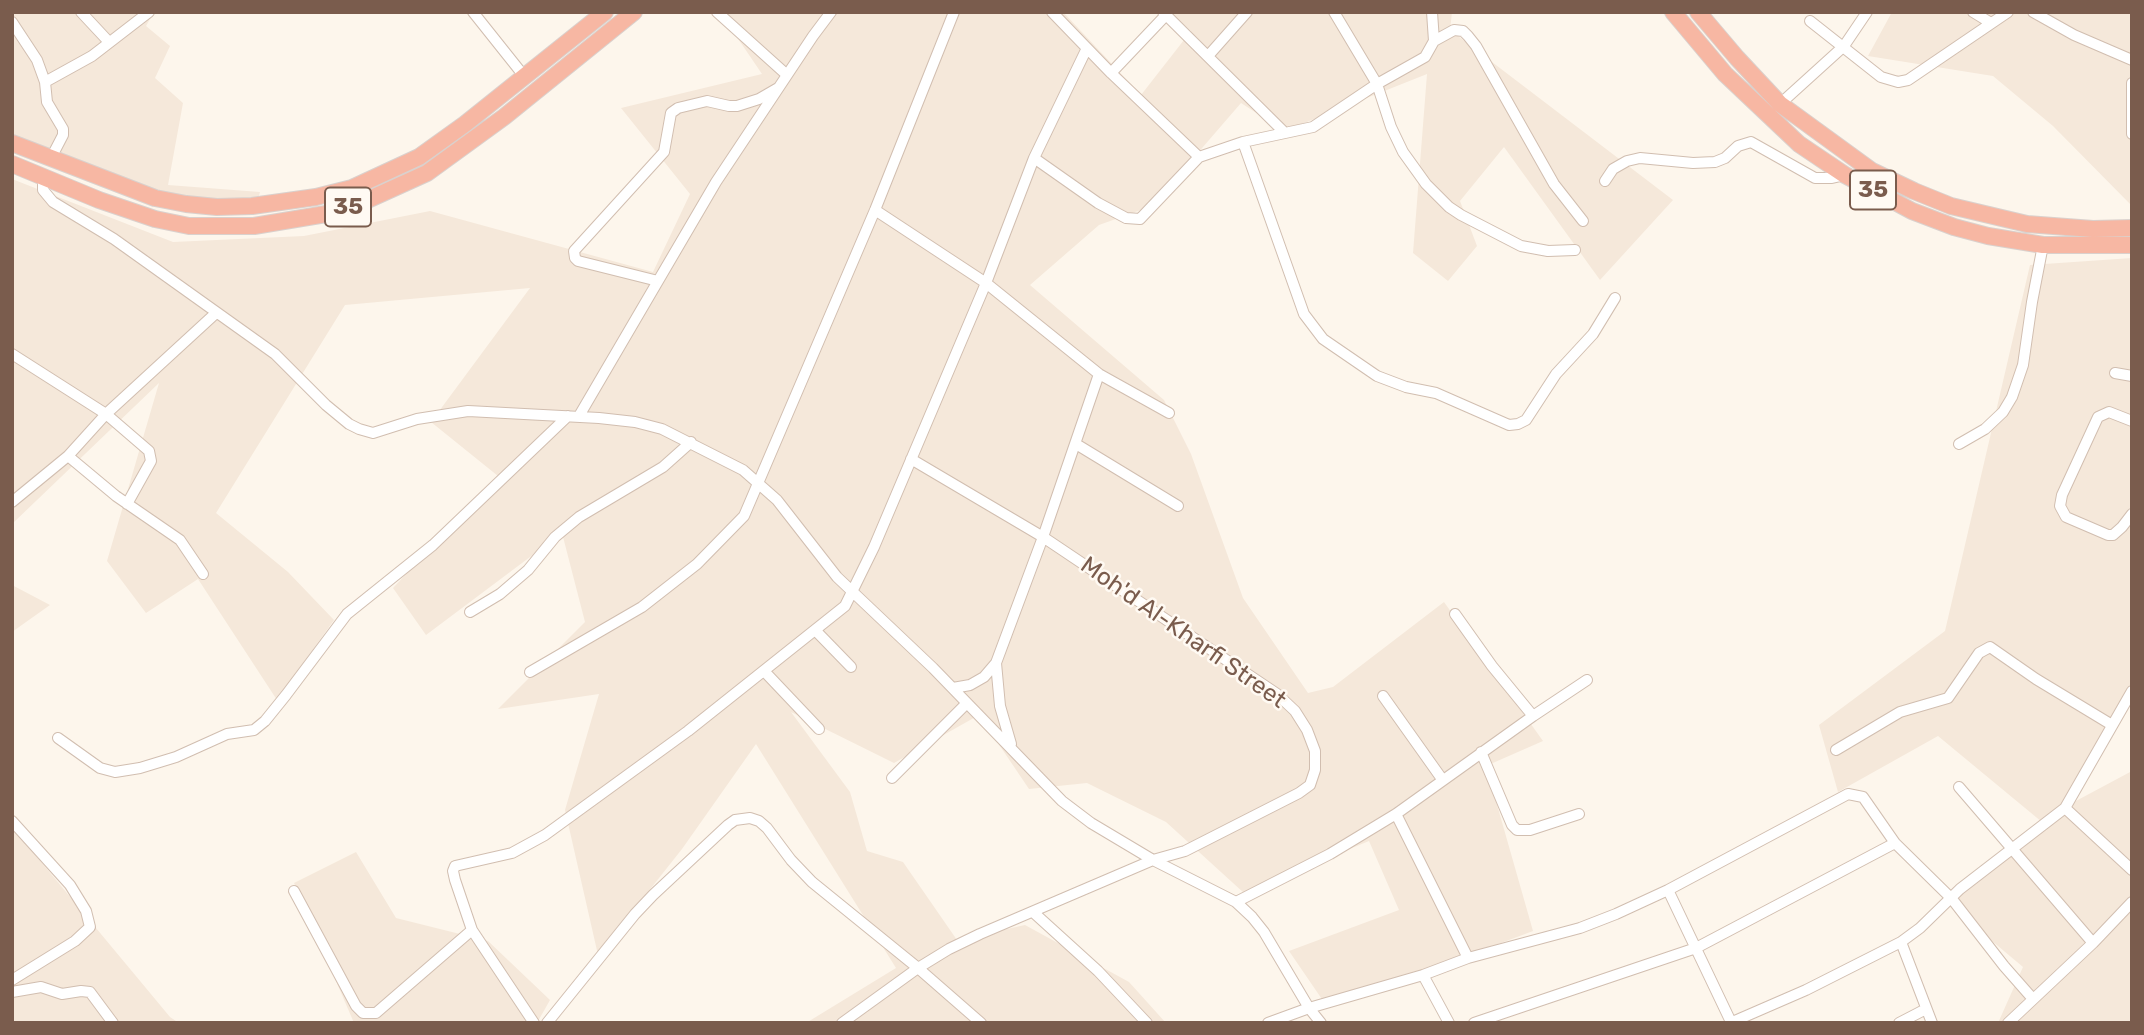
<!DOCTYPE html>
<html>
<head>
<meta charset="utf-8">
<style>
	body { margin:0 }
	#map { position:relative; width:2144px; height:1035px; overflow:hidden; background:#fdf6ec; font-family:Rubik,sans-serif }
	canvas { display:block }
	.frame { position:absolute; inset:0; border:14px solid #7a5c4d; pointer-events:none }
</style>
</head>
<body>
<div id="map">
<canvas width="2144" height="1035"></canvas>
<div class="frame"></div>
</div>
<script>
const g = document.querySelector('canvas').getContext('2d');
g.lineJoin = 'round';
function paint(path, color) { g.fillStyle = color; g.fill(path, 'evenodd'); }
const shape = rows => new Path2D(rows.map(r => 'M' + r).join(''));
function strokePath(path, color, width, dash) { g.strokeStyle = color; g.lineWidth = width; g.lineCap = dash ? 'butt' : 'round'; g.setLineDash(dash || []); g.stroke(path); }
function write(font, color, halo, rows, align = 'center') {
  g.font = font + ' Rubik,sans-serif'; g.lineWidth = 5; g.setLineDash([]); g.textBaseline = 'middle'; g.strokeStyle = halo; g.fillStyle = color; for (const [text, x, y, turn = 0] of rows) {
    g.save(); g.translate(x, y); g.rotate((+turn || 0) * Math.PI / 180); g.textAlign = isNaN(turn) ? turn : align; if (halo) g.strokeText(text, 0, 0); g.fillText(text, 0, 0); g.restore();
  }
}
paint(shape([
	[12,12,154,12,146,26,170,46,155,78,183,103,168,185,260,192,254,213,144,198,12,139],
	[729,12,1063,12,1141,95,1191,31,1169,12,1452,12,1450,30,1673,200,1600,280,1504,147,1460,201,1477,246,1448,281,1413,253,1427,74,1284,131,1241,103,1152,206,1099,225,1030,285,1164,400,1191,454,1243,598,1308,693,1333,687,1444,602,1543,741,1486,766,1533,931,1328,1008,1289,951,1399,910,1369,841,1244,893,1166,822,1087,783,1029,789,979,715,894,763,791,712,850,792,867,851,903,862,957,940,1025,925,1129,982,1166,1023,806,1023,896,968,756,744,682,849,598,955,565,810,599,694,498,709,585,622,562,533,426,635,393,588,498,476,431,422,530,288,345,305,216,513,288,572,334,620,277,700,198,579,146,613,107,561,159,383,12,524,12,179,173,242,304,236,430,211,653,272,690,194,621,108,762,74,724,18],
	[1892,12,2132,12,2132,206,2053,126,1993,76,1868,56],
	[2132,258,2132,681,2074,802,2132,771,2132,1023,1998,1023,2023,967,1948,904,2048,827,1938,736,1838,792,1819,725,1945,631,2030,265],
	[12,585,50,605,12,632],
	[12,827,170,1017,179,1023,12,1023],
	[356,852,396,918,488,941,550,1000,537,1023,354,1023,294,883]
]), '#f5e8da');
const minor = shape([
	[81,12,109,42],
	[473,12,524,76],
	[717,12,787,75],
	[1052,12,1111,73,1199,157],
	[1163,12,1285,133],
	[1334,12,1377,84,1391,127,1403,152,1426,184,1449,207,1461,215,1521,246,1548,251,1575,250],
	[1973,12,1991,23],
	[2033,12,2074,35,2132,60],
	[1810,21,1881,77,1898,82,1908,80,2008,12],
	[12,22,37,60,45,82,47,102,63,129,63,135,50,160],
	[1434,41,1454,30,1463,31,1468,36,1476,46,1554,184,1583,221],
	[1208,56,1247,12],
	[1111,73,1166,15],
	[45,82,92,56,149,12],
	[2132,83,2132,134],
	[1780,104,1844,46,1867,12],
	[1243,142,1304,314,1323,339,1377,376,1406,387,1436,393,1509,425,1518,424,1526,420,1556,374,1593,334,1615,298],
	[1034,158,1098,203,1126,218,1140,219,1199,157,1243,142,1313,127,1377,84,1425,57,1434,41,1432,12],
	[43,177,43,190,53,202,114,239,275,354,326,405,349,424,359,429,373,433,417,419,468,411,599,418,635,422,662,429,743,470,777,500,837,577,933,668,1062,801,1091,823,1153,860,1236,902,1252,917,1264,932,1309,1008,1321,1023],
	[1605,181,1613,169,1627,161,1640,158,1693,163,1715,162,1725,158,1738,146,1751,142,1815,178,1832,178,1845,175],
	[875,210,986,283,1099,374,1169,413],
	[658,281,578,261,575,258,574,251,664,152,671,113,678,108,707,101,729,106,737,106,759,99,778,88],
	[12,354,106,414,149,451,151,461,127,504],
	[2115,373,2132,376],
	[579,416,716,182,813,36,831,12],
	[2132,421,2109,412,2098,417,2062,495,2060,506,2066,517,2108,535,2113,535,2122,527,2132,514],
	[1076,444,1178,506],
	[1959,444,1985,429,2003,412,2012,397,2023,365,2032,302,2043,245],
	[68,456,116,496,180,540,203,574],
	[12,502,68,456,106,414,216,313],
	[470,612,500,594,528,570,555,537,579,517,663,467,691,442],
	[1455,614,1492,666,1533,716],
	[816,631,851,667],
	[764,671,819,729],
	[530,672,642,607,697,564,744,516,875,210,954,12],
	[953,688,970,685,984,677,996,663],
	[1383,696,1442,779],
	[58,738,100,768,115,772,140,768,176,757,227,734,254,730,265,721,286,695,347,614,433,545,568,416],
	[1011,744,1000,706,996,663,1043,537,1099,374],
	[1836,750,1900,712,1948,698,1979,653,1990,647,2036,679,2112,725],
	[1481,752,1512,825,1517,830,1530,830,1579,814],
	[892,778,967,703],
	[1959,787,2093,943],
	[2065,808,2132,870],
	[1396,814,1468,958],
	[12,821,70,885,86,911,90,927,75,941,12,980],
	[1668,890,1731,1022],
	[294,891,356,1006,363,1013,376,1013,472,930,455,880,453,871,455,866,512,853,545,835,688,731,845,606,874,547,986,283,1034,158,1087,48],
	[1236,902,1330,854,1396,814,1533,716,1587,680],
	[1033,912,1098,971,1147,1023],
	[472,930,534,1023],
	[1901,942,1932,1023],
	[1423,975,1449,1023],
	[12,992,41,987,62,994,81,991,90,992,113,1023],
	[547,1023,635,914,653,895,728,825,735,820,750,818,759,821,767,828,791,860,812,882,918,968,981,1023],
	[842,1023,918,968,949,949,980,934,1153,860,1185,851,1299,793,1310,785,1315,770,1315,751,1307,730,1295,711,1277,694,1043,537,911,459],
	[1268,1023,1309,1008,1423,975,1468,958,1580,928,1616,914,1668,890,1848,794,1863,797,1895,843,1952,899,2004,966,2033,999],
	[1474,1023,1696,948,1895,843],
	[1730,1023,1806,990,1901,942,1920,928,1960,889,2065,808,2132,691],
	[1899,1023,1926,1009],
	[2008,1023,2093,943,2132,902]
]);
const highway = shape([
	[1673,12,1725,74,1799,144,1845,175,1912,211,1954,227,1988,236,2043,245,2132,245],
	[1698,12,1737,58,1780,104,1872,171,1914,191,1951,206,2027,224,2093,229,2132,228],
	[12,143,155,198,186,204,217,207,252,206,316,197,352,188,419,157,465,124,605,12],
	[12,164,99,200,155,219,189,226,254,226,326,214,363,202,427,173,504,117,634,12]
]);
strokePath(minor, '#d1beb0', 12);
strokePath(highway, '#dad1cd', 18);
strokePath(minor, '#fff', 10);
strokePath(highway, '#f7b7a3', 16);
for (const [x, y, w] of [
	[1873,190,46],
	[348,207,46]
]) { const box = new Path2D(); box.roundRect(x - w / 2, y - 19.5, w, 39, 5); g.fillStyle = '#fffaf3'; g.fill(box); strokePath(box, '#7a5c4d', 2); }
write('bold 23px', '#7a5c4d', null, [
	["35",1873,190],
	["35",348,207]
]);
write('24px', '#7a5c4d', '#fffaf3', [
	["Moh'd Al-Kharfi Street",1183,633,35]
]);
</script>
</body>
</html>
